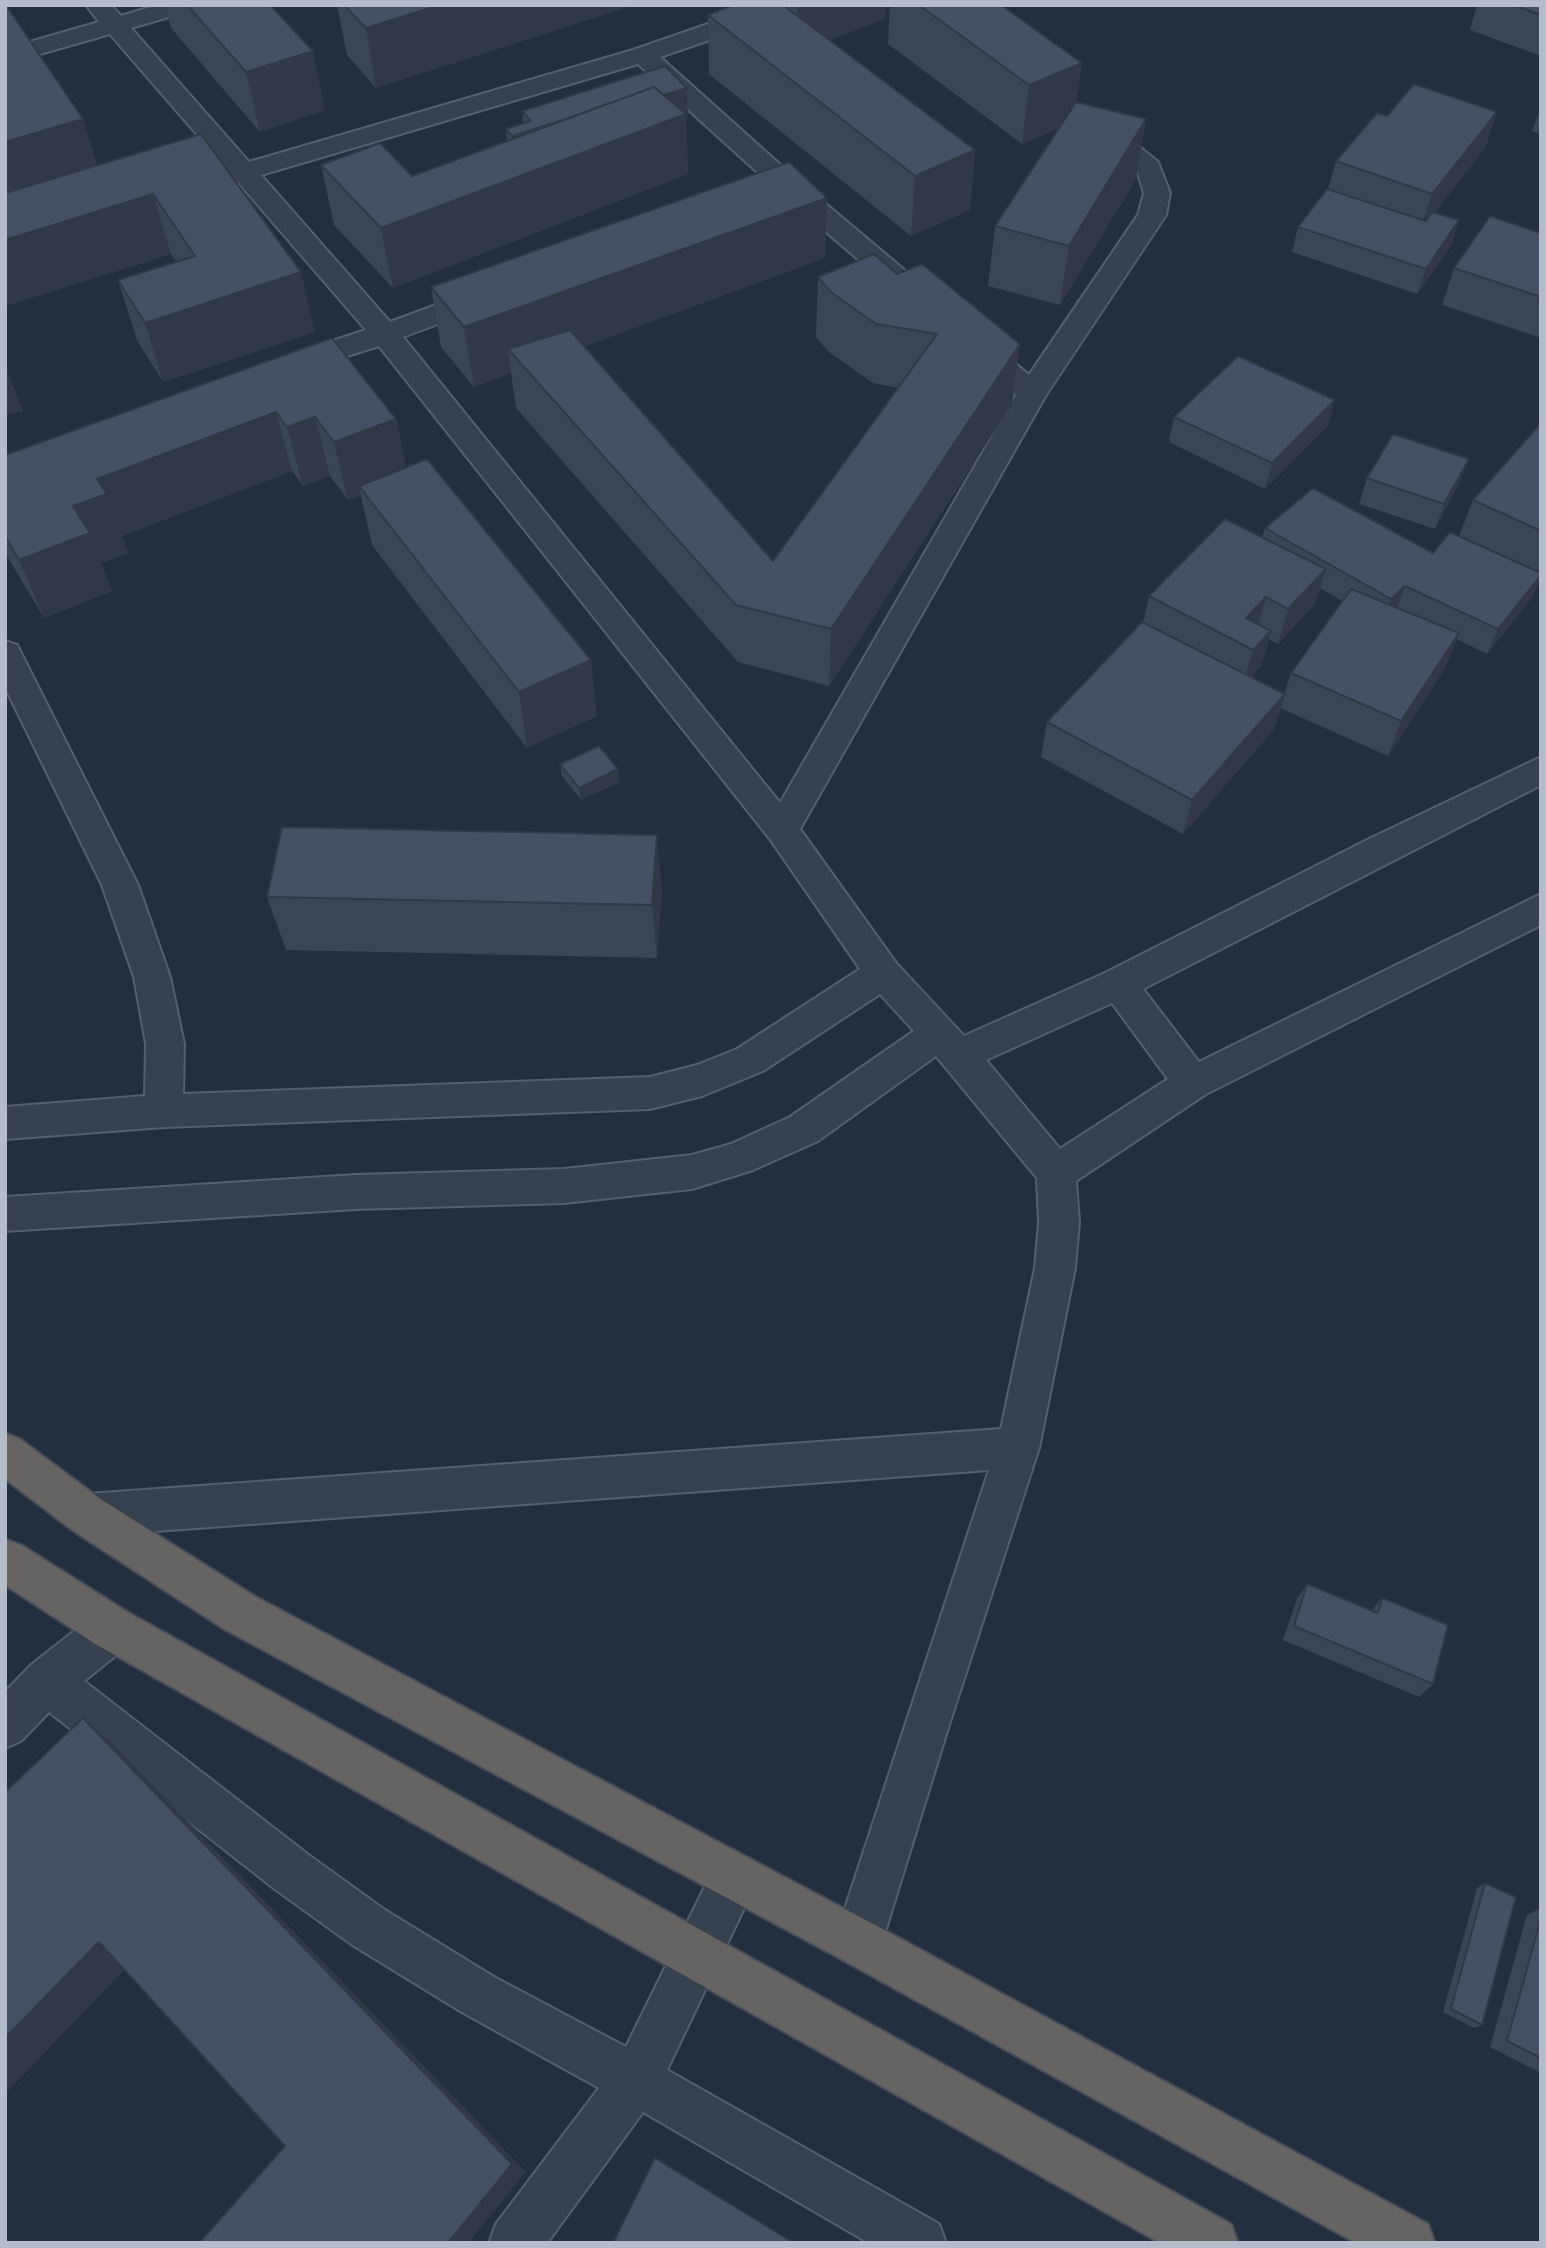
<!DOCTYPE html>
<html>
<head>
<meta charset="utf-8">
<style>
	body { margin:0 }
	#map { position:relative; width:1546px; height:2248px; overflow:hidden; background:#242f3e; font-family:Roboto,sans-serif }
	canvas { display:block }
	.frame { position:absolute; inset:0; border:7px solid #b4bcc9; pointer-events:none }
</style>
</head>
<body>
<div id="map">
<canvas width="1546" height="2248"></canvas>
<div class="frame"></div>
</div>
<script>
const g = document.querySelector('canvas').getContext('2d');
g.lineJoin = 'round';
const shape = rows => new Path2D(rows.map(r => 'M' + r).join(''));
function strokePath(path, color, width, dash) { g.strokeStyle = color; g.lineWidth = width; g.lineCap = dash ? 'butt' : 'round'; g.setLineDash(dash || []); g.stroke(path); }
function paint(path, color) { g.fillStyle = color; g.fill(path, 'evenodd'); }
const minor = shape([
	[86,5,111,5,121,16,157,5,196,5,193,10,131,28,249,162,633,50,763,5,800,5,797,10,660,57,795,178,921,284,925,290,921,296,911,299,901,296,777,190,638,64,261,175,390,322,474,291,484,288,494,291,498,297,494,303,403,337,780,803,1016,395,962,345,966,339,976,336,986,339,1029,375,1138,215,1144,193,1137,171,1087,128,1091,122,1100,120,1109,122,1158,162,1170,193,1166,215,1046,395,800,829,896,963,964,1036,1105,973,1367,840,1541,757,1541,785,1143,989,1199,1062,1541,894,1541,925,1206,1094,1076,1181,1079,1222,1075,1268,1039,1448,949,1725,882,1942,875,1959,858,1966,841,1959,834,1942,989,1470,87,1536,72,1530,65,1515,72,1500,87,1494,1001,1429,1035,1268,1039,1222,1037,1178,936,1056,818,1141,753,1170,692,1189,564,1203,356,1209,5,1231,5,1197,356,1175,564,1169,692,1155,731,1144,790,1117,914,1031,880,994,763,1071,702,1096,650,1109,164,1127,5,1139,5,1107,145,1096,146,1044,134,977,102,885,5,687,5,641,17,645,21,653,138,885,170,977,184,1044,183,1094,650,1077,697,1065,737,1049,860,969,770,839,379,346,290,374,280,372,276,365,280,358,366,330,238,182,221,186,212,184,208,178,212,172,226,168,110,34,5,64,5,49,99,22,86,5],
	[1112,1003,1168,1079,1060,1149,986,1060,1112,1003],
	[113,1607,129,1613,135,1629,129,1645,84,1681,310,1856,385,1910,494,1977,626,2047,718,1860,735,1853,752,1860,759,1877,667,2070,939,2224,946,2243,869,2243,643,2112,547,2243,489,2243,496,2224,599,2088,460,2011,351,1944,276,1890,49,1712,21,1741,5,1748,5,1692,31,1665,97,1613,113,1607]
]);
const trunk = shape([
	[5,1433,20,1439,102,1500,256,1597,875,1925,1428,2224,1435,2243,1356,2243,841,1959,224,1629,72,1530,5,1479,5,1433],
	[5,1539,21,1545,129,1613,1231,2224,1238,2243,1160,2243,97,1645,5,1585,5,1539]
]);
strokePath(minor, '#565f6c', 4);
strokePath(trunk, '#434c59', 4);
paint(minor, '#38414e');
paint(trunk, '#656462');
paint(shape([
	[5,5,98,165,201,134,315,332,163,382,137,340,118,280,176,262,171,254,5,306],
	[165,5,270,5,325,110,260,132,171,28],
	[337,5,634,5,376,88,347,55],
	[733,5,886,5,885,19,829,40,975,150,970,210,911,236,709,74,708,15],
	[890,5,1001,5,1077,102,1146,119,1136,179,1060,305,988,286,995,226,1058,129,1022,144,888,44],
	[1477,5,1541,5,1541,56,1470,30],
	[687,88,688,113,686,114,688,174,393,288,334,225,321,165,412,176,507,141,506,129,523,123,522,111],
	[1497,112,1485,148,1434,213,1459,220,1451,246,1417,294,1292,252,1298,227,1328,189,1336,161,1387,116],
	[1541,113,1541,134,1532,131,1537,117],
	[827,198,825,258,585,346,773,561,898,388,873,383,829,352,816,337,818,277,897,274,1020,344,1012,404,829,686,738,662,516,408,511,373,474,387,441,347,431,287],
	[1541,233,1541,338,1442,305,1454,268],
	[332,338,396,419,406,468,597,716,527,748,372,545,361,496,348,500,330,476,303,486,292,471,122,536,128,553,101,563,112,591,44,618,5,553,5,455],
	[1174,417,1328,425,1265,489,1169,442],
	[1541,423,1541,577,1531,599,1487,654,1457,639,1445,668,1388,756,1280,708,1291,673,1342,601,1320,588,1315,604,1278,644,1269,639,1261,666,1250,677,1285,694,1274,729,1183,834,1041,757,1047,722,1143,623,1149,596,1262,538,1265,528,1433,553,1459,536,1473,500],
	[1367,478,1459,484,1435,529,1359,504],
	[560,764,618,769,619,782,581,800,562,776],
	[662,889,657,958,286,950,267,897],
	[1307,1584,1371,1611,1382,1598,1433,1684,1419,1697,1283,1640,1297,1599],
	[1485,1883,1482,2025,1474,2028,1443,2012,1477,1888],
	[1541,1908,1541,2073,1490,2047,1527,1915]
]), '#3b4654');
paint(shape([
	[440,5,634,5,376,88,366,28],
	[797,5,886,5,885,19,797,52],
	[313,51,325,110,260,132,246,72],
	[1082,63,1074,122,1022,144,1029,85],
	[687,88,688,113,652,125,651,99],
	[646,94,515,162,512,136],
	[1497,112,1485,148,1420,231,1432,194],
	[686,114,688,174,393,288,381,228],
	[83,119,102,179,5,208,5,142],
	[1146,119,1136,179,1060,305,1069,246],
	[975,150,970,210,911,236,915,176],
	[153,194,171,254,5,306,5,240],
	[827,198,825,258,525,368,508,349,511,373,474,387,464,327],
	[1459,220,1451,246,1417,294,1426,269],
	[301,272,315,332,163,382,145,323],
	[1020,344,1012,404,829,686,831,629],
	[5,365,23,411,5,416],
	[1335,400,1328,425,1265,489,1272,463],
	[276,412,292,471,122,536,128,553,101,563,112,591,44,618,19,560,73,506,97,479],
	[315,417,330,476,303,486,287,427],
	[396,419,408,478,359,486,361,496,348,500,334,442],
	[1469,459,1459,484,1435,529,1444,504],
	[1326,569,1315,604,1278,644,1288,609],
	[1541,575,1531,599,1487,654,1498,629],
	[1405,586,1396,611,1382,624,1391,599],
	[1266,597,1256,633,1246,618],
	[1271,631,1261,666,1243,685,1253,650],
	[1459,633,1445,668,1388,756,1401,721],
	[591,660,597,716,527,748,519,692],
	[1285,694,1274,729,1183,834,1192,800],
	[618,769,619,782,581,800,579,788],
	[657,835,662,889,657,958,652,905],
	[83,1718,115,1746,526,2172,468,2243,448,2243],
	[99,1942,133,1961,5,2094,5,2038]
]), '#303945');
const building = shape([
	[5,5,6,5,83,119,5,142,5,5],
	[187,5,270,5,313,51,246,72,187,5],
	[344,5,440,5,366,28,344,5],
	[733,5,783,5,975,150,915,176,708,15,733,5],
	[919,5,1001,5,1082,63,1029,85,919,5],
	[1514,5,1541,5,1541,15,1514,5],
	[665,66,687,88,664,95,654,87,566,119,512,136,506,129,531,121,522,111,665,66],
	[1414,84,1497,112,1432,194,1336,161,1377,113,1387,116,1414,84],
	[654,87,686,114,381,228,321,165,380,143,412,176,654,87],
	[1076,102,1146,119,1069,246,995,226,1076,102],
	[201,134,301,272,145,323,118,280,195,256,153,194,5,240,5,193,201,134],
	[789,162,827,198,464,327,431,287,789,162],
	[1327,189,1426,221,1432,212,1459,220,1426,269,1298,227,1327,189],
	[1490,216,1541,233,1541,297,1454,268,1490,216],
	[874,254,897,274,922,264,1020,344,831,629,736,605,508,349,570,330,773,561,937,334,876,324,831,292,818,277,874,254],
	[332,338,396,419,334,442,315,417,287,427,276,412,97,479,107,494,73,506,90,533,19,560,5,536,5,455,332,338],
	[1238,356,1335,400,1272,463,1174,417,1238,356],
	[1541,423,1541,531,1473,500,1541,423],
	[1393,434,1469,459,1444,504,1367,478,1393,434],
	[427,459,591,660,519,692,359,486,427,459],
	[1313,488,1433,553,1450,532,1541,573,1541,575,1498,629,1405,586,1391,599,1265,528,1313,488],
	[1225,519,1326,569,1288,609,1266,597,1246,618,1271,631,1253,650,1149,596,1225,519],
	[1351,589,1459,633,1401,721,1291,673,1351,589],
	[1142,622,1285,694,1192,800,1047,722,1142,622],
	[599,746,618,769,579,788,560,764,599,746],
	[282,827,657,835,652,905,267,897,282,827],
	[1307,1584,1378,1613,1382,1598,1448,1625,1433,1684,1294,1626,1307,1584],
	[83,1718,512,2164,448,2243,199,2243,285,2146,99,1942,5,2038,5,1792,83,1718],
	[1485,1883,1516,1897,1482,2025,1451,2009,1485,1883],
	[1541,1918,1541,2058,1507,2041,1541,1918],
	[655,2158,794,2243,613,2243,655,2158]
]);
paint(building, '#455162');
strokePath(building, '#303945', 2);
</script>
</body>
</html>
